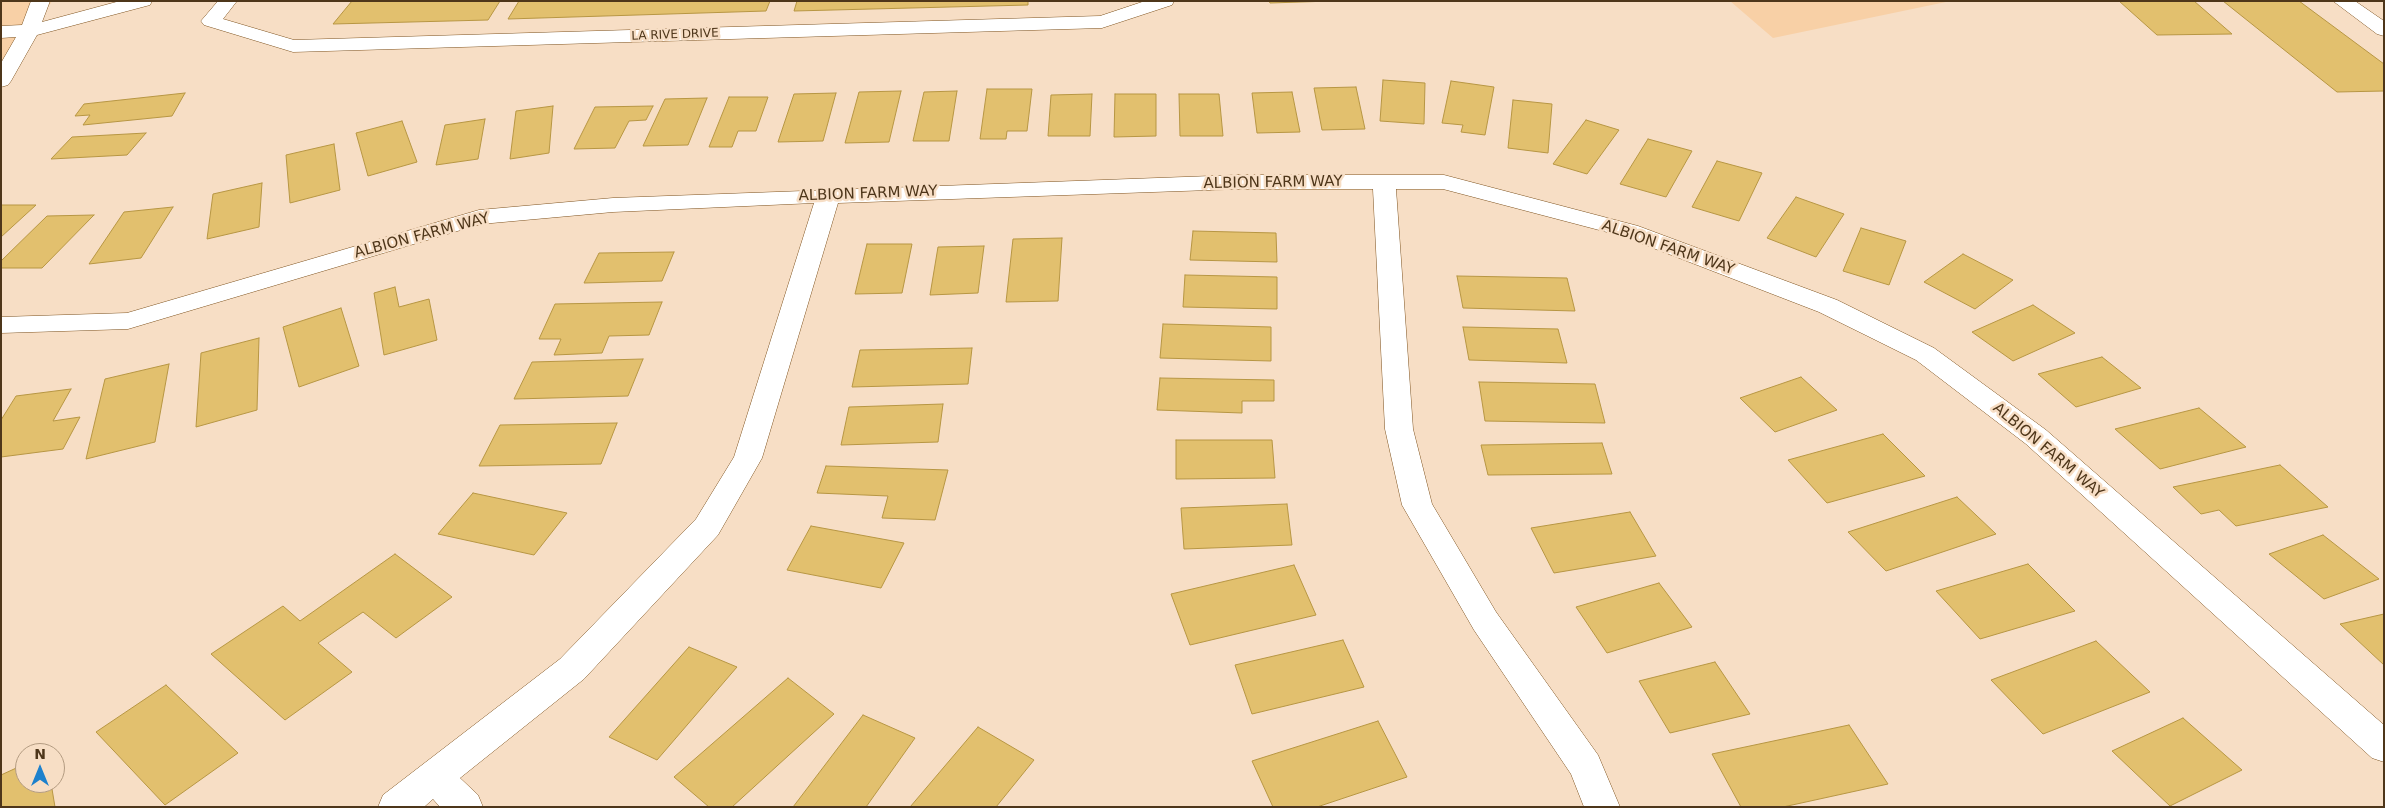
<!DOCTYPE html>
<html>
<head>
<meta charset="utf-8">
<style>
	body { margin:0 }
	#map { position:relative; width:2385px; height:808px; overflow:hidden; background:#f7dec5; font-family:"DejaVu Sans",sans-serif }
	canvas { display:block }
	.frame { position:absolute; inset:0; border:2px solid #4e361a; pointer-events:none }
	.north { position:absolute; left:15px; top:743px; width:50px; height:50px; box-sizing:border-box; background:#f7dec5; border:1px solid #b39b81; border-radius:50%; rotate:0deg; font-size:14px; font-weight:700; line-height:20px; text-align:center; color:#4e361a }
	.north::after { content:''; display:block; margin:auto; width:18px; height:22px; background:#1e81cc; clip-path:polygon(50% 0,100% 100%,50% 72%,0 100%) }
</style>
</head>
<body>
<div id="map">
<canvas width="2385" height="808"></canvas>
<div class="frame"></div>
<div class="north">N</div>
</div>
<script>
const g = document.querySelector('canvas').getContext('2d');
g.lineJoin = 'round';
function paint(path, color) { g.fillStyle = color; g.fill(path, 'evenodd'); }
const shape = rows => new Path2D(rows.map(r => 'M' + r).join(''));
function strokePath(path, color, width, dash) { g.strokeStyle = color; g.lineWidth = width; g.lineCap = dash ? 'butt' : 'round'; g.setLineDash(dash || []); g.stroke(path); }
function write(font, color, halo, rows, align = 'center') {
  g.font = font + ' "DejaVu Sans",sans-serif'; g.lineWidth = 5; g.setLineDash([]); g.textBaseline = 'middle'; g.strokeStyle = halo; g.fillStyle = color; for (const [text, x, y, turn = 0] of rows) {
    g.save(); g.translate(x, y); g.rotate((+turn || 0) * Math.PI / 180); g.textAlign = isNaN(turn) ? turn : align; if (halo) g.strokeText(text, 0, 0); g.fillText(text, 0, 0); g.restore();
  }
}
paint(shape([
	[1,1,52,1,1,80],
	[1730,1,1945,1,1946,2,1773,38]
]), '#f8d0a6');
const building = shape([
	[352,1,500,1,488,20,333,24,352,1],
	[519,1,770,1,766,11,508,19,519,1],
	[797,1,1028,1,1028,5,794,11,797,1],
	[1269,1,1331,1,1270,3,1269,1],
	[2119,1,2194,1,2232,34,2157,35,2119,1],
	[2223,1,2299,1,2384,64,2384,91,2337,92,2223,1],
	[1383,80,1425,83,1424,124,1380,121,1383,80],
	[1451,81,1494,87,1485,135,1461,132,1463,125,1442,123,1451,81],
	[1356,87,1365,129,1322,130,1314,88,1356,87],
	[987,89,1032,89,1027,131,1007,131,1006,139,980,139,987,89],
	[901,91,889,142,845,143,859,92,901,91],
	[957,91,949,141,913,141,924,92,957,91],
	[1292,92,1300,132,1257,133,1252,93,1292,92],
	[185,93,172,116,83,125,90,115,75,116,84,104,185,93],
	[836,93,823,141,778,142,794,94,836,93],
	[1092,94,1090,136,1048,136,1051,95,1092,94],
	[1115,94,1156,94,1156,136,1114,137,1115,94],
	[1179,94,1219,94,1223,136,1180,136,1179,94],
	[729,97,768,97,756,131,738,131,732,147,709,147,729,97],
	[707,98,688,145,643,146,665,99,707,98],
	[1513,100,1552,104,1548,153,1508,148,1513,100],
	[553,106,549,153,510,159,516,111,553,106],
	[653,106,646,120,629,121,615,148,574,149,595,107,653,106],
	[485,119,478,159,436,165,445,125,485,119],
	[1586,120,1619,130,1587,174,1553,164,1586,120],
	[402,121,417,162,368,176,356,133,402,121],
	[146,133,127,155,51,159,72,137,146,133],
	[1648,139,1692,151,1666,197,1620,184,1648,139],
	[334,144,340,190,290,203,286,155,334,144],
	[1717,161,1762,173,1739,221,1692,207,1717,161],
	[262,183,259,227,207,239,213,194,262,183],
	[1796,197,1844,214,1816,257,1767,238,1796,197],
	[1,205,36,205,1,237,1,205],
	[173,207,141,258,89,264,124,212,173,207],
	[94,215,42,268,1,268,1,261,47,216,94,215],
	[1861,228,1906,241,1889,285,1843,271,1861,228],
	[1193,231,1276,233,1277,262,1190,260,1193,231],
	[1062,238,1058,301,1006,302,1013,239,1062,238],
	[867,244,912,244,902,293,855,294,867,244],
	[984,246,978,293,930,295,938,247,984,246],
	[674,252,662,281,584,283,599,253,674,252],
	[1963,254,2013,280,1975,309,1924,282,1963,254],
	[1185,275,1277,277,1277,309,1183,307,1185,275],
	[1457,276,1567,278,1575,311,1463,308,1457,276],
	[395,287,399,307,429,299,437,340,384,355,374,293,395,287],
	[662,302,649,335,609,336,602,353,554,355,561,339,539,339,555,304,662,302],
	[2033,305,2075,333,2013,361,1972,332,2033,305],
	[341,308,359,366,299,387,283,327,341,308],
	[1163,324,1271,327,1271,361,1160,358,1163,324],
	[1463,327,1558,329,1567,363,1469,360,1463,327],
	[259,338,257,410,196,427,201,353,259,338],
	[972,348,968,384,852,387,860,350,972,348],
	[2102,357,2141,388,2076,407,2038,374,2102,357],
	[643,359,628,396,514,399,532,362,643,359],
	[169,364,155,442,86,459,105,379,169,364],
	[1801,377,1837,410,1775,432,1740,398,1801,377],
	[1160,378,1274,380,1274,401,1242,401,1242,413,1157,410,1160,378],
	[1479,382,1595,384,1605,423,1485,421,1479,382],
	[71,389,53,421,80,417,63,449,1,457,1,420,16,396,71,389],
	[943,404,938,442,841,445,849,407,943,404],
	[2199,408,2246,447,2160,469,2115,429,2199,408],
	[617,423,601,464,479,466,500,425,617,423],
	[1883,434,1925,476,1827,503,1788,460,1883,434],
	[1176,440,1272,440,1275,478,1176,479,1176,440],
	[1602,443,1612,474,1488,475,1481,445,1602,443],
	[2280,465,2328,507,2236,526,2219,510,2201,514,2173,487,2280,465],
	[826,466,948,470,935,520,882,518,888,496,817,493,826,466],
	[473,493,567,513,534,555,438,534,473,493],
	[1957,497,1996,534,1886,571,1848,532,1957,497],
	[1287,504,1292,545,1184,549,1181,508,1287,504],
	[1630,512,1656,556,1554,573,1531,528,1630,512],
	[811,526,904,543,881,588,787,570,811,526],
	[2323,535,2379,579,2324,599,2269,554,2323,535],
	[395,554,452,597,396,638,363,612,318,643,352,672,285,720,211,654,283,606,300,621,395,554],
	[2028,564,2075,611,1980,639,1936,591,2028,564],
	[1294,565,1316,615,1190,645,1171,594,1294,565],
	[1659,583,1692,627,1607,653,1576,607,1659,583],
	[2384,614,2384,665,2340,624,2384,614],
	[1343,640,1364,687,1252,714,1235,665,1343,640],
	[2096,641,2150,692,2043,734,1991,680,2096,641],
	[689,647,737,667,657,760,609,737,689,647],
	[1715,662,1750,714,1670,733,1639,681,1715,662],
	[788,678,834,714,732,807,709,807,674,777,788,678],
	[166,685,238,753,165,805,96,732,166,685],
	[863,715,915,738,866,807,793,807,863,715],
	[2183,718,2242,770,2170,806,2112,751,2183,718],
	[1378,721,1407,777,1317,807,1273,807,1252,761,1378,721],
	[1849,725,1888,784,1783,807,1741,807,1712,754,1849,725],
	[978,727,1034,760,996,807,910,807,978,727],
	[25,764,25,783,51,783,55,807,1,807,1,775,25,764]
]);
paint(building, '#e2c06e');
strokePath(building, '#b79643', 1);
const minor = shape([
	[31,1,50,1,42,22,120,1,152,1,150,5,37,35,11,81,8,85,1,87,1,63,16,37,1,38,1,26,22,25,31,1],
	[218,1,237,1,223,19,294,40,1100,16,1145,1,1174,1,1172,5,1102,28,293,52,204,25,201,21,218,1],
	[2333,1,2355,1,2384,21,2384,36,2377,34,2333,1],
	[1239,175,1444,175,1638,226,1837,300,1934,348,2046,430,2384,725,2384,762,2372,758,2026,444,1916,360,1819,312,1622,236,1443,189,1396,189,1413,429,1432,504,1496,612,1598,755,1620,807,1584,807,1571,774,1474,630,1402,505,1385,429,1373,189,1239,189,838,203,762,458,718,535,584,679,460,778,478,795,483,807,440,807,433,799,424,807,378,807,383,795,560,659,696,519,734,457,814,203,613,212,481,224,128,329,1,333,1,317,127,313,479,210,613,198,1239,175]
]);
strokePath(minor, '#7f5421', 1);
paint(minor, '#fff');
write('12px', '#4e361a', '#f7dec5', [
	["LA RIVE DRIVE",675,35,-2]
]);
write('15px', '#4e361a', '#f7dec5', [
	["ALBION FARM WAY",1273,183,-1],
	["ALBION FARM WAY",868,194,-2],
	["ALBION FARM WAY",422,236,-15],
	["ALBION FARM WAY",1668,248,19],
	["ALBION FARM WAY",2048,451,40]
]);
</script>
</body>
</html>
